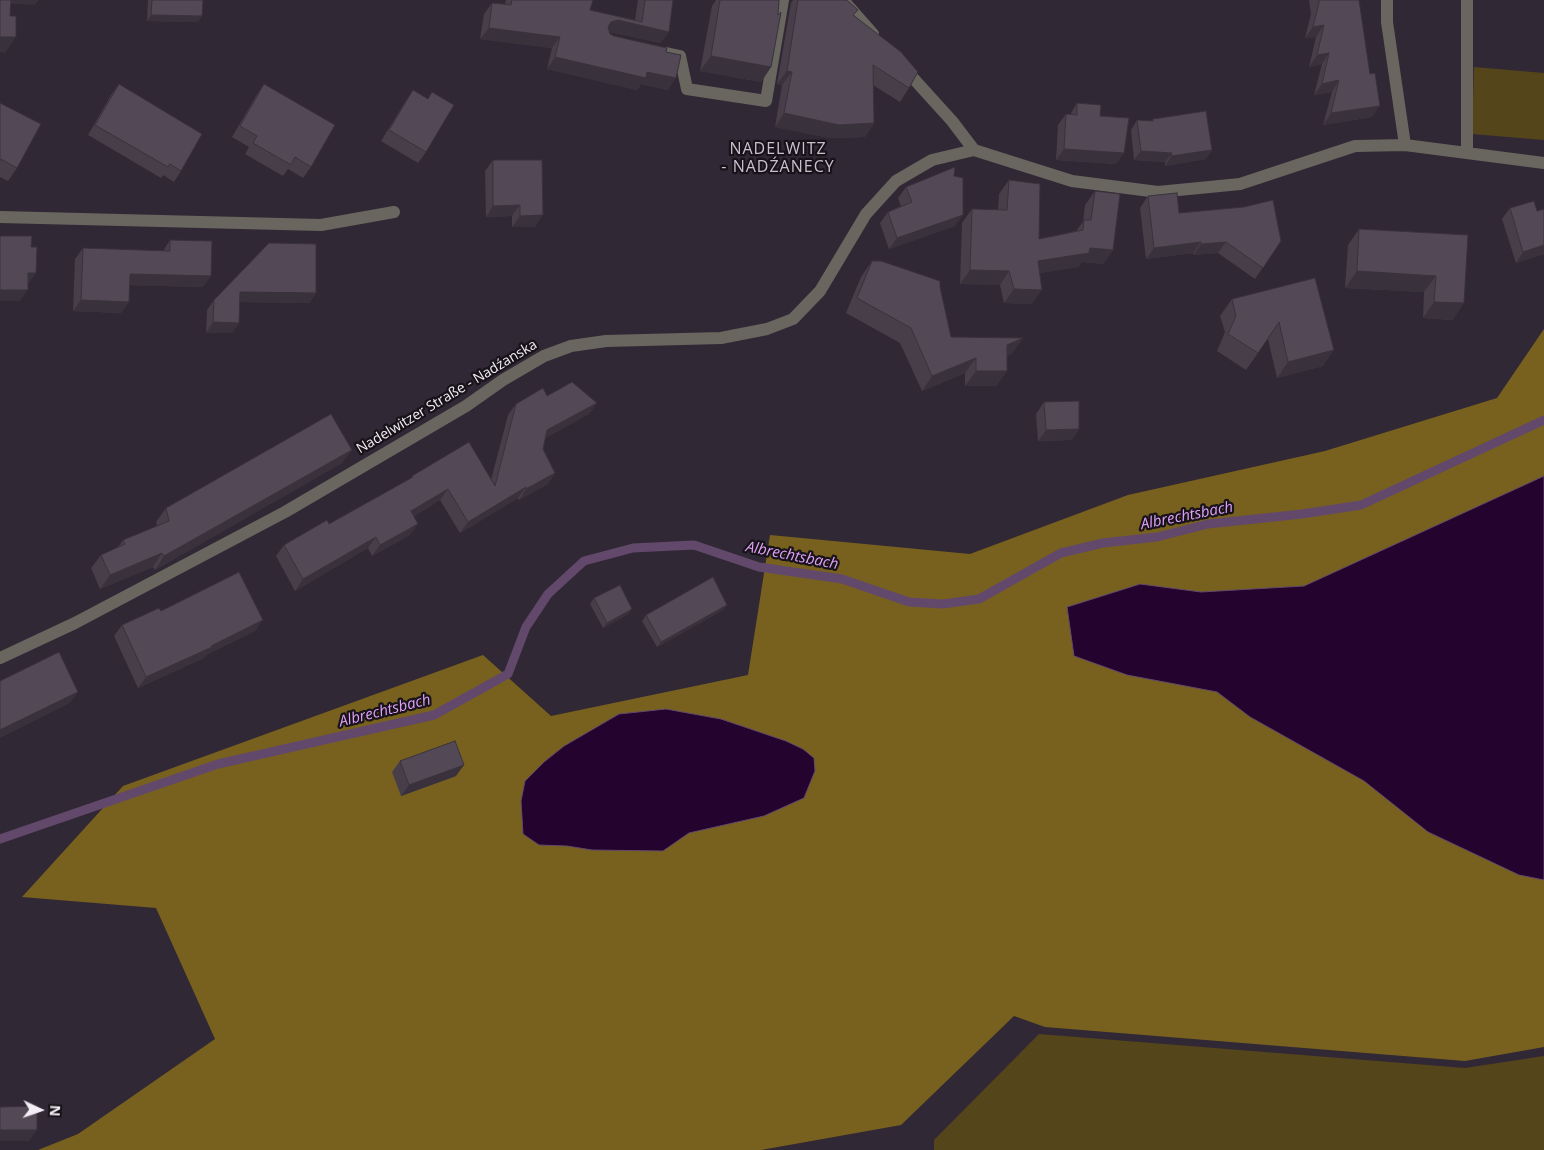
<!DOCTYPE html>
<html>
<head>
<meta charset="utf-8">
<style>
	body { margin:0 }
	#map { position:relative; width:1544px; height:1150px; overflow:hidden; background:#312835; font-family:"Open Sans",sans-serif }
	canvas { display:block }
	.north { position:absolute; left:15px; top:1085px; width:50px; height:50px; -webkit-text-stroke:4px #171319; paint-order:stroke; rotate:93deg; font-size:14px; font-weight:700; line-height:20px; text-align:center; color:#f3edf6 }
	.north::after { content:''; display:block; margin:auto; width:18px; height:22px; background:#f3edf6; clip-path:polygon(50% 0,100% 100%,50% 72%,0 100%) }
</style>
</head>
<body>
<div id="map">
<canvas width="1544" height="1150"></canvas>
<div class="north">N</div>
</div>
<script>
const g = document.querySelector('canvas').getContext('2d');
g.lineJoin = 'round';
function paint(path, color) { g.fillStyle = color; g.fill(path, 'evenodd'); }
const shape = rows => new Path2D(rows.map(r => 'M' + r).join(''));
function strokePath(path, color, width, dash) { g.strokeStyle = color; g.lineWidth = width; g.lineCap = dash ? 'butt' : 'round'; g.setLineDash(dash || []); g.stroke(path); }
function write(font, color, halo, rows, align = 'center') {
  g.font = font + ' "Open Sans",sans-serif'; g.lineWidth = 4.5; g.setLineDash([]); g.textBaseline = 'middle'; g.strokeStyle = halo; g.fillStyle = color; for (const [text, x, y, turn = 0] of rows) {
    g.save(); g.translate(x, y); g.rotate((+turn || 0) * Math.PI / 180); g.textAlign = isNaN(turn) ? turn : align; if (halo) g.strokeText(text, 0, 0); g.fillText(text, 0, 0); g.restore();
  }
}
paint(shape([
	[1474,67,1544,73,1544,140,1472,134],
	[1039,1034,1465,1068,1544,1056,1544,1150,934,1150,934,1140]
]), '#55451b');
paint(shape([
	[1544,329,1544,1047,1465,1061,1045,1027,1014,1016,901,1125,761,1150,38,1150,78,1134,215,1039,156,908,22,897,123,786,483,655,551,716,748,675,770,535,970,554,1128,495,1325,451,1497,398]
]), '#78611f');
const water = shape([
	[1544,476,1544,880,1519,875,1428,832,1364,781,1250,717,1217,692,1127,675,1074,656,1067,607,1140,584,1201,592,1304,586,1544,476],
	[666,709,721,719,786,741,803,749,814,758,815,771,804,798,764,816,689,833,663,851,592,850,567,846,539,845,523,834,521,801,525,781,544,762,564,746,619,714,666,709]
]);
paint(water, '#24032f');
strokePath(water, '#62496b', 1);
strokePath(shape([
	[0,839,218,764,434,715,508,674,526,627,548,594,584,561,633,548,694,545,759,567,842,579,909,602,943,604,979,599,1061,553,1103,543,1157,537,1208,524,1302,514,1361,505,1544,420]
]), '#62496b', 9);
strokePath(shape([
	[666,53,680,56,687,89,766,101,783,0]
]), '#69665f', 12);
strokePath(shape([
	[843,0,873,34],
	[1387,0,1387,22,1405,145],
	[1467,0,1467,153],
	[903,67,952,121,974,150],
	[0,217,321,225,394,212],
	[0,658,75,623,285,512,466,406,503,380,544,356,571,346,606,341,721,338,767,329,793,319,820,291,866,214,896,181,932,160,974,150,1072,181,1158,192,1240,184,1355,146,1405,145,1544,163]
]), '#69665f', 12);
paint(shape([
	[148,0,203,0,202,16,198,22,147,21],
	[506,0,593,0,590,10,635,20,638,0,673,0,669,32,660,43,610,32,610,34,614,36,666,52,668,90,641,84,637,90,547,69,552,48,480,39,484,14,492,3,505,4],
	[716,0,779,0,771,67,761,82,700,71,712,6],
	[793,0,847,0,854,15,909,88,900,102,873,85,874,123,865,137,830,138,775,127,782,85,777,84,791,3],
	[1309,0,1359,0,1372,117,1323,125,1332,92,1314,95,1322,64,1309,67,1316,37,1305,38,1311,14],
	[119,84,181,171,174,182,163,175,161,178,88,135,111,95],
	[264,84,311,167,303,178,288,169,283,176,245,154,249,147,232,137,256,96],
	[413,90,428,99,432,92,426,152,418,163,381,141,405,102],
	[0,103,17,168,8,181,0,177],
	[1077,103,1100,116,1116,164,1056,160,1058,125,1066,114,1070,115],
	[1153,119,1212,150,1206,159,1165,166,1165,162,1134,160,1131,130,1137,120,1151,121],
	[493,160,535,227,512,227,512,216,486,217,485,171],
	[954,176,955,226,889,249,880,223,888,212,901,206,898,198,906,187],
	[1009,180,1039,239,1076,231,1083,222,1085,205,1095,191,1113,250,1103,264,1082,262,1079,267,1039,273,1032,304,1004,303,1000,285,960,284,962,223,972,209,998,210,999,194],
	[1148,196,1179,213,1281,241,1255,279,1218,253,1193,255,1193,253,1146,259,1140,208],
	[1510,208,1537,211,1544,209,1544,254,1516,263,1502,219],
	[1359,229,1468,235,1453,320,1423,318,1424,292,1345,288,1348,245],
	[170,240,203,287,129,285,129,302,121,313,73,311,75,259,83,248,163,251],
	[872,261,940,287,951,337,1012,354,1007,356,1007,371,996,386,965,386,965,373,922,391,900,343,846,313,861,277],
	[1315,278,1323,366,1277,378,1268,339,1246,370,1217,351,1225,332,1220,316,1232,299],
	[316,293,309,303,239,302,239,323,232,333,206,333,207,310,214,300],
	[547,396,597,403,589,414,545,438,543,449,555,473,548,484,519,500,518,498,460,533,440,500,414,516,410,535,372,556,368,548,295,591,276,556,284,545,329,524,410,479,412,476,491,480,508,415,516,404],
	[1044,402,1079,429,1072,440,1038,441,1036,414],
	[342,463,155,570,153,567,100,589,91,568,101,555,118,547,123,540,157,526,156,522,166,508],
	[594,598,632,609,628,614,603,628,590,604],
	[727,605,723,610,657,647,642,621,646,615],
	[161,611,255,631,206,655,204,658,138,688,114,636,122,625],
	[400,761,456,776,401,796,392,772]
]), '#473e4a');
paint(shape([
	[2,0,39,0,35,5,0,3],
	[151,15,202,16,198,22,147,21],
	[618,20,669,32,660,43,609,32,602,34,611,22],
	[1324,25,1316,37,1305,38,1313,27],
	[489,28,560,37,552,48,480,39],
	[0,37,16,37,5,53,0,52],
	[1329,53,1322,64,1309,67,1317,55],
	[711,56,771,67,761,82,700,71],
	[555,57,647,72,676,78,668,90,641,84,637,90,547,69],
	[787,71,792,72,782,85,777,84],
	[1339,80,1332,92,1314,95,1322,84],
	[1380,106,1372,117,1323,125,1331,113],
	[784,113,874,123,865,137,830,138,775,127],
	[1064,149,1124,153,1116,164,1056,160],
	[1212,150,1206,159,1165,166,1171,156],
	[1141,151,1172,153,1165,162,1134,160],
	[520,205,512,216,486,217,493,206],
	[543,215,535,227,512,227,520,216],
	[963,215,955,226,889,249,897,238],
	[1201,242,1193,253,1146,259,1154,248],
	[1226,242,1218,253,1193,255,1201,244],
	[1544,245,1544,254,1516,263,1523,252],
	[1090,248,1113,250,1103,264,1082,262,1079,267,1028,275,1038,261],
	[970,270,1009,271,1000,285,960,284],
	[1357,271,1436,276,1424,292,1345,288],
	[28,273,36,273,28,284],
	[130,274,211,276,203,287,122,285],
	[1014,289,1042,290,1032,304,1004,303],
	[0,290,28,290,20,301,0,301],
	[240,292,316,293,309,303,232,302],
	[81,300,129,302,121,313,73,311],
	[1434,302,1464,303,1453,320,1423,318],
	[213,322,239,323,232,333,206,333],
	[1023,338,1012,354,996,360,1007,345],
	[1334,350,1323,366,1277,378,1288,362],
	[976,358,965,373,922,391,932,376],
	[976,371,1007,371,996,386,965,386],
	[597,403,589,414,540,441,547,430],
	[1079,429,1072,440,1038,441,1046,430],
	[352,450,342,463,155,570,164,556],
	[555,473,548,484,519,500,526,489],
	[526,487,518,498,460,533,468,522],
	[448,489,440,500,403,522,411,511],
	[418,524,410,535,372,556,380,545],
	[376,537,368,548,295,591,303,579],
	[162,553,153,567,100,589,110,575],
	[727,605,723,610,657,647,661,642],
	[632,609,628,614,603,628,607,623],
	[263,620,255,631,206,655,204,658,138,688,146,677],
	[78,692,70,703,0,738,0,730],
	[464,765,456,776,401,796,409,785],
	[0,1130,37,1130,29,1141,0,1141]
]), '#39323c');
const building = shape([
	[0,0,11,0,10,16,16,16,16,37,0,37,0,0],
	[152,0,203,0,202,16,151,15,152,0],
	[512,0,593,0,590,10,642,22,645,0,673,0,669,32,618,20,611,22,608,27,610,34,614,36,667,48,666,52,681,55,676,78,647,72,646,78,555,57,560,37,489,28,492,3,511,5,512,0],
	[720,0,779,0,778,15,781,12,771,67,711,56,720,0],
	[798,0,847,0,858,10,853,15,901,52,918,72,909,88,873,65,874,123,839,125,784,113,792,72,787,71,798,0],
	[1319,0,1359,0,1370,74,1375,73,1380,106,1331,113,1339,80,1322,84,1329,53,1317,55,1324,25,1313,27,1319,3,1319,0],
	[119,84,202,134,181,171,170,164,168,167,95,125,119,84],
	[264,84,335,125,311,167,295,157,291,165,253,143,257,136,240,126,264,84],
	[413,90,428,99,432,92,454,105,426,152,389,130,413,90],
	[0,103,41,124,17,168,1,159,0,161,0,103],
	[1077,103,1101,105,1100,116,1129,118,1124,153,1064,149,1066,114,1077,115,1077,103],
	[1206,111,1212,150,1171,156,1172,153,1141,151,1137,120,1153,121,1153,119,1206,111],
	[493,160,542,160,543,215,520,216,520,205,493,206,493,160],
	[955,167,954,176,963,178,963,215,897,238,888,212,912,202,906,187,955,167],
	[1009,180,1040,184,1039,239,1083,230,1084,220,1091,220,1095,191,1120,194,1113,250,1090,248,1089,253,1038,261,1042,290,1014,289,1009,271,970,270,972,209,1007,210,1009,180],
	[1177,193,1179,213,1244,207,1273,200,1281,241,1263,268,1226,242,1201,244,1201,242,1154,248,1148,196,1177,193],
	[1534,201,1537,211,1544,209,1544,245,1523,252,1510,208,1534,201],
	[1359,229,1468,235,1464,303,1434,302,1436,276,1357,271,1359,229],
	[0,236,32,236,31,247,37,247,36,273,28,273,28,290,0,290,0,236],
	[170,240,212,241,211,276,130,274,129,302,81,300,83,248,170,251,170,240],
	[269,243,316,244,316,293,240,292,239,323,213,322,214,300,269,243],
	[872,261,881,261,940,281,940,287,951,337,1023,338,1007,345,1007,371,976,371,976,358,932,376,911,328,857,298,872,261],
	[1315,278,1334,350,1288,362,1279,322,1258,353,1228,334,1236,316,1232,299,1315,278],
	[572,382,597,403,547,430,543,449,555,473,526,489,526,487,468,522,448,489,411,511,418,524,380,545,376,537,303,579,284,545,327,520,329,524,413,477,412,476,469,442,495,486,516,404,543,388,547,396,572,382],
	[1079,401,1079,429,1046,430,1044,402,1079,401],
	[331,414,352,450,164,556,162,553,110,575,101,555,125,544,123,540,169,521,166,508,331,414],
	[239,572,263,620,211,646,212,647,146,677,122,625,159,608,161,611,239,572],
	[713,577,727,605,661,642,646,615,713,577],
	[620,585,632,609,607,623,594,598,620,585],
	[59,652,78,692,0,730,0,681,59,652],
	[455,741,464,765,409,785,400,761,455,741],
	[37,1106,37,1130,0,1130,0,1107,37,1106]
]);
paint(building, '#524856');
strokePath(building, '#39323c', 1);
write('14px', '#f3edf6', '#171319', [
	["Nadelwitzer Straße - Nadźanska",447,397,-31]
]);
write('italic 15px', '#e1a1fb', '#171319', [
	["Albrechtsbach",1187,516,-11],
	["Albrechtsbach",792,556,11],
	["Albrechtsbach",385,711,-14]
]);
g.letterSpacing = '1px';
write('16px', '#cabfcf', '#171319', [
	["NADELWITZ",778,149],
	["- NADŹANECY",778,167]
]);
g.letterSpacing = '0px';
</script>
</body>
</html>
